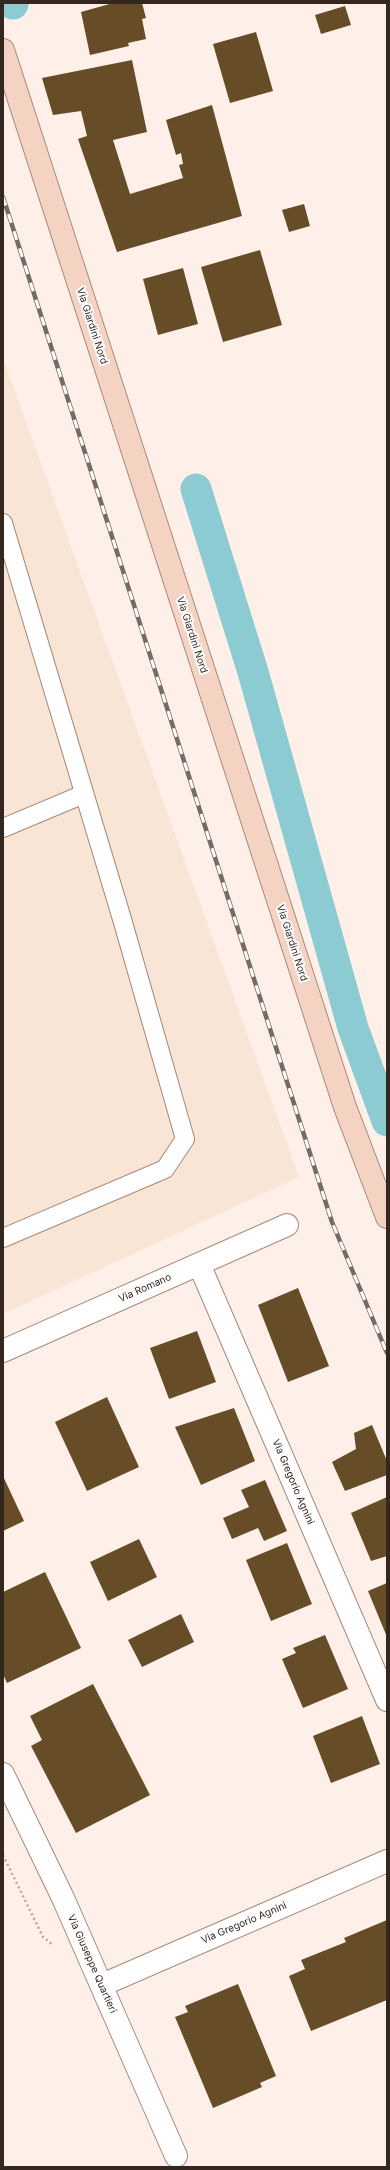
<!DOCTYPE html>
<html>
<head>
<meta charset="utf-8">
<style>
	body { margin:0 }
	#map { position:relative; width:390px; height:2170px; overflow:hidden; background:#fef0e8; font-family:Inter,sans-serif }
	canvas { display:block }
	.frame { position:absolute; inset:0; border:4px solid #342720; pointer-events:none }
</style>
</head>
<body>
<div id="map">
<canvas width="390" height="2170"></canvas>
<div class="frame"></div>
</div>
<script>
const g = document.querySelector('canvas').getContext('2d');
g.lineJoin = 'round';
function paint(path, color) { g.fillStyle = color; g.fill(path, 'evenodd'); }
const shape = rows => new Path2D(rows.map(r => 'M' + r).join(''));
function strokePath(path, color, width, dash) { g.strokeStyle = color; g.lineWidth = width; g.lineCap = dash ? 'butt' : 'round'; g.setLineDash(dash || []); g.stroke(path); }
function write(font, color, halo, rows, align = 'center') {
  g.font = font + ' Inter,sans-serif'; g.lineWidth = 4; g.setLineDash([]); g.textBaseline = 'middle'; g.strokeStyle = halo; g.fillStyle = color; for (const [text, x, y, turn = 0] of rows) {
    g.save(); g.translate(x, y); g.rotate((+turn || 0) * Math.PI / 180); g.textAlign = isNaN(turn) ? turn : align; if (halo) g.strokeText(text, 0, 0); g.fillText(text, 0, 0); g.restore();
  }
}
paint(shape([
	[3,358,299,1177,3,1314]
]), '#f9e5d6');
strokePath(shape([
	[13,3,13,4],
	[196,489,253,672,353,1028,387,1121]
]), '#8dcbd2', 31);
paint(shape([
	[113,3,142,3,146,18,142,19,146,39,128,43,129,46,90,55,81,12],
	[345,6,351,25,321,34,315,15],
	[256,32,273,91,230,103,213,44],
	[132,60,147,132,113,140,130,194,183,178,179,165,183,164,181,153,176,155,166,120,212,105,242,216,117,252,78,139,87,136,81,111,53,115,42,78],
	[304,204,310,226,289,232,282,210],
	[260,250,282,325,223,342,201,267],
	[183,268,198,324,158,335,143,279],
	[298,1288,329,1366,288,1382,258,1305],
	[197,1331,216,1382,169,1399,150,1348],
	[107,1397,139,1467,87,1491,55,1422],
	[234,1408,255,1461,201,1485,175,1427],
	[372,1425,387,1461,387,1475,345,1491,332,1462,356,1449,354,1433],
	[3,1476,24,1521,3,1531],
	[265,1480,287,1531,264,1541,258,1528,232,1539,223,1518,249,1507,241,1490],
	[387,1497,387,1556,371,1561,351,1513],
	[139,1539,157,1577,108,1601,90,1562],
	[287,1543,312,1604,271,1621,246,1560],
	[45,1572,81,1648,7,1683,3,1674,3,1592],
	[387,1583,387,1637,368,1591],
	[181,1614,194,1642,142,1667,128,1640],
	[325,1635,348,1689,303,1708,282,1659,296,1653,293,1648],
	[93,1684,150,1795,76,1833,31,1746,42,1740,30,1716],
	[362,1716,380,1764,331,1783,313,1736],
	[387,1920,387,2000,311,2031,289,1976,305,1969,301,1960,346,1942,344,1938],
	[238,1984,276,2076,260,2083,262,2087,213,2108,175,2017,188,2012,185,2006]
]), '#664d28');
const lane = shape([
	[3,523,122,919,185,1139,165,1169,3,1238],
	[3,828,84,794]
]);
const street = shape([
	[199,1264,387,1700],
	[3,1351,287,1225],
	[3,1774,63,1898,176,2156],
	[102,1985,387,1861]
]);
const secondary = shape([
	[3,50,345,1107,387,1217]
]);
strokePath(lane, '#a98877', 20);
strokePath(street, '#a98877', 24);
strokePath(secondary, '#a98877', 24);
strokePath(shape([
	[3,1855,43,1937,53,1945]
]), '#b5a79f', 2.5, [2, 3]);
strokePath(lane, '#fff', 18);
strokePath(street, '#fff', 22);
strokePath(secondary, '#f4d3c2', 22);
const rail = shape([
	[3,197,332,1222,387,1353]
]);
strokePath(rail, '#776a63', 4.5);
strokePath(rail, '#fff', 3, [9]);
write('10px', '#342720', '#fff', [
	["Via Giardini Nord",92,326,72],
	["Via Giardini Nord",192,635,72],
	["Via Giardini Nord",292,943,72],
	["Via Romano",145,1288,-24],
	["Via Gregorio Agnini",293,1482,67],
	["Via Gregorio Agnini",244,1923,-23],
	["Via Giuseppe Quartieri",92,1964,66]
]);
</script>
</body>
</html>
